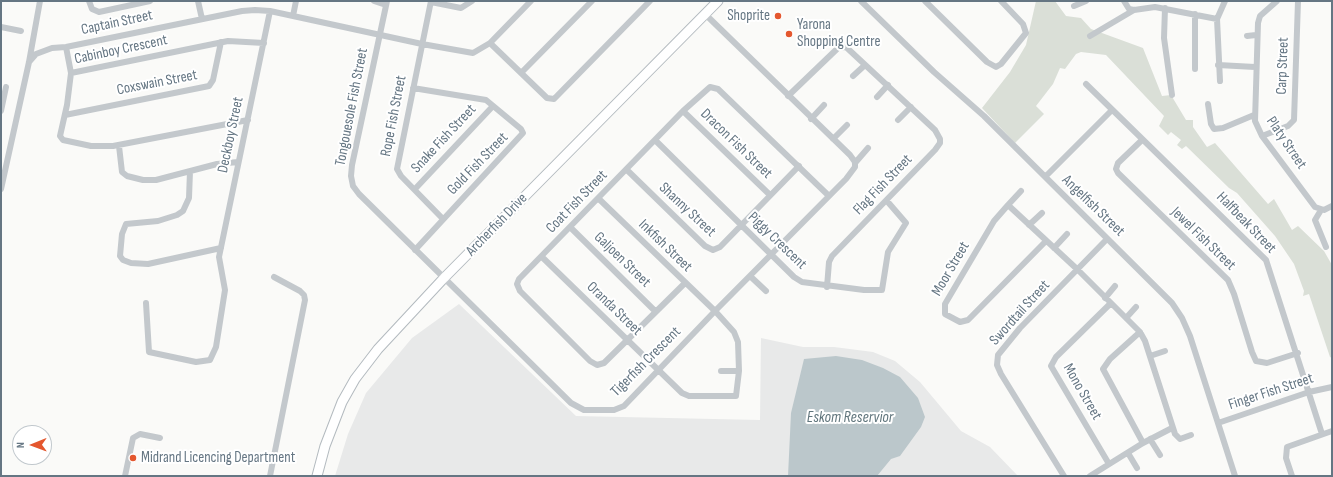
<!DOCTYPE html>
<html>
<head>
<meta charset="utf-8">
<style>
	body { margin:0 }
	#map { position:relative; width:1333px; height:477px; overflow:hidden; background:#fafaf8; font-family:"Sofia Sans Condensed",sans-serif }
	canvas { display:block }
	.frame { position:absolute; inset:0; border:2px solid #657683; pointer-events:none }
	.north { position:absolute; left:12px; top:425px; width:40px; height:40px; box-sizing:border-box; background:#fff; border:1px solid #c1c8cd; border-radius:50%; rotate:269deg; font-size:11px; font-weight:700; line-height:16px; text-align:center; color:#657683 }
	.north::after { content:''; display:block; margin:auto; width:14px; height:18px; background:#e4572e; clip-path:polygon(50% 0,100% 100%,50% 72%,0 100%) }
</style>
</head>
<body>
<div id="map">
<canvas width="1333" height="477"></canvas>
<div class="frame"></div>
<div class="north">N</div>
</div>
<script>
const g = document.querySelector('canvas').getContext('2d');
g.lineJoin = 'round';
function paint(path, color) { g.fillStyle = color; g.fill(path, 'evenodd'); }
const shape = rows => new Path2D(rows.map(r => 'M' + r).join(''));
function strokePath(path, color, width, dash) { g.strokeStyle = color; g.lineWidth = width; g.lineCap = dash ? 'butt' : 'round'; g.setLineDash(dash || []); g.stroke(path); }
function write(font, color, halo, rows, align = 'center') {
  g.font = font + ' "Sofia Sans Condensed",sans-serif'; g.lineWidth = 4; g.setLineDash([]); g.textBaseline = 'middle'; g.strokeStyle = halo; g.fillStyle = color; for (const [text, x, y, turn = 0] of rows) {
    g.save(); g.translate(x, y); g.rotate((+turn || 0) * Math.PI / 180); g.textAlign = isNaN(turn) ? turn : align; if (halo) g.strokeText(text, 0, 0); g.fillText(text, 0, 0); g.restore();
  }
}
paint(shape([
	[459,304,576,416,760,420,761,338,803,347,834,347,873,352,895,361,920,382,961,431,990,447,1018,476,335,476,348,434,366,393,412,338]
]), '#e8e9e9');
paint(shape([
	[1036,1,1055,1,1066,16,1081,18,1091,29,1143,48,1162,96,1171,95,1186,120,1193,120,1193,127,1207,147,1215,143,1268,204,1274,199,1292,230,1298,226,1324,251,1332,265,1332,358,1330,357,1309,294,1303,296,1304,291,1294,264,1275,236,1237,193,1229,188,1186,146,1182,149,1177,145,1181,140,1171,132,1168,135,1159,126,1164,116,1106,55,1081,52,1076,54,1065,69,1060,68,1053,84,1036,106,1044,114,1015,143,982,108,1010,72,1026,45]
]), '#dadfd7');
paint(shape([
	[836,356,862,360,883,368,900,377,918,398,925,417,921,427,900,456,891,459,877,476,788,476,791,413,804,359]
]), '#bbc7cb');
const secondary = shape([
	[317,476,325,446,342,402,355,379,378,349,444,278,718,1]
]);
strokePath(secondary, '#b3babf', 11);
strokePath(shape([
	[89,1,92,9,99,12,150,1],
	[198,1,202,19],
	[374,1,386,5],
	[387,1,352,165,351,176,353,186,359,194,571,403,584,410,614,410,624,406,715,311,846,179,855,167,855,162,850,155,705,14],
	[431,1,397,169,401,176,443,219],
	[861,1,934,72,984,116,1172,303,1182,318,1190,336,1235,476],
	[925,1,987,62,996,67,1001,64,1026,33,1023,24,1001,1],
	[1124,1,1129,9,1134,10,1155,7,1217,19],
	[1277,1,1260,16,1258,23,1255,121,1262,136,1315,207,1324,210,1332,206],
	[431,2,461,8,472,1],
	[1074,6,1086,1],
	[1165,8,1164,38,1172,95],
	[293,16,296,1],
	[1,27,21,31],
	[1090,36,1134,10],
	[1247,36,1256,35],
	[490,43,547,98,554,99,650,1],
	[66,47,71,73],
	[29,62,36,54,52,48,66,47,242,11,255,10,270,11,422,44,473,53,490,43,531,1],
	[1218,65,1255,67],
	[1195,69,1195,14],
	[521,73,592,1],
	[853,76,865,65],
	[1220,81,1217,19,1225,1],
	[1086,84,1266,260,1322,434],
	[413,88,486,100,521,129,523,133,415,250],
	[788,96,838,48,846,47,935,130,940,139,940,143,935,150,832,256,829,262,827,287],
	[877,97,888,85],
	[1208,104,1211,124,1214,129,1223,128,1254,115],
	[1,111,6,87],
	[683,111,770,195],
	[65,115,209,86,213,80,221,42],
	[811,119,824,105],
	[248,120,113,146,91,146,63,140,60,136,67,105,71,73,228,41,264,43],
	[898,120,911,107],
	[1262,136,1288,126,1294,120,1298,1],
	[833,139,847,125],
	[1142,140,1118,163,1116,169,1118,173,1228,280,1234,294,1252,352,1256,361,1267,363,1298,353],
	[656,141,794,277,802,282,864,290,882,290,888,252,906,223,887,201],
	[119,146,122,172,127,176,143,180,156,180,217,164,238,162],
	[855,163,868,148],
	[627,170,705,246,713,250,720,247,799,166],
	[190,171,189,198,183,211,177,215,158,221,126,224,122,234,120,256,123,260,131,263,148,264,221,248],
	[1045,177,1112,110],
	[1,189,29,62,40,1],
	[415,189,493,106],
	[1008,205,1021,191],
	[1321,210,1315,220,1326,247],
	[1029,225,1042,213],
	[571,228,655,311],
	[1046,241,968,320,960,322,945,314,945,304,994,221,1008,205,1078,270,1140,332,1145,341,1175,434,1180,439,1191,435],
	[1054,248,1067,234],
	[542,257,682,393,689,396,736,396,739,371,738,342,734,332,715,311,599,199],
	[750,276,766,291],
	[685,283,604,363,597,365,590,361,520,291,517,284,519,279,683,111,710,87,718,89,829,196],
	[1105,298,1115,286],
	[146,303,149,352,196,362,210,360,216,347,225,290,219,257,270,11],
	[1126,318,1136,307],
	[1140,332,1110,359,1103,369,1143,443],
	[1150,356,1165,351],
	[721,371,739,371],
	[1218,423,1309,392,1332,387],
	[1150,439,1160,455],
	[1128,453,1137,468],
	[1109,464,1051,366,1056,357,1111,303],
	[125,476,133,438,140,434,160,438],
	[270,476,305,300,304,295,300,291,274,277],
	[1064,476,1001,374,997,365,998,355,1020,328,1107,239],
	[1090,476,1143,443,1172,428],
	[1292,476,1286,458,1287,447,1332,431]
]), '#c3c8cc', 6);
strokePath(secondary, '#fff', 9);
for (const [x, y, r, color] of [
	[778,16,4,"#e4572e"],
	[789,34,4,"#e4572e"],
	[133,458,4,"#e4572e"]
]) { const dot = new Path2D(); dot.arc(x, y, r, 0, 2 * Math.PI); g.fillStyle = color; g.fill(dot); strokePath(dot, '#fff', 1.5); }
write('15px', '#657683', '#fff', [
	["Shoprite",770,16,"right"],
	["Yarona",797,25],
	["Shopping Centre",797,42],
	["Midrand Licencing Department",141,458]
], 'left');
write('15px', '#657683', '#fff', [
	["Captain Street",117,23,-12],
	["Cabinboy Crescent",121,50,-12],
	["Carp Street",1283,66,-88],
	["Coxswain Street",157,83,-11],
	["Tongouesole Fish Street",352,107,-79],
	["Rope Fish Street",394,116,-79],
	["Deckboy Street",231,135,-78],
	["Snake Fish Street",444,139,-47],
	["Platy Street",1286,143,56],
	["Dracon Fish Street",736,144,44],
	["Gold Fish Street",478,164,-46],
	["Flag Fish Street",883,185,-46],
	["Coat Fish Street",577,202,-46],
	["Angelfish Street",1093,206,44],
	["Shanny Street",687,210,43],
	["Halfbeak Street",1246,223,46],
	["Archerfish Drive",497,225,-46],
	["Jewel Fish Street",1203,239,44],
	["Piggy Crescent",777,241,44],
	["Inkfish Street",665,246,44],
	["Galjoen Street",622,260,44],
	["Moor Street",951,269,-60],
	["Oranda Street",614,309,44],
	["Swordtail Street",1020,313,-48],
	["Tigerfish Crescent",646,362,-45],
	["Mono Street",1082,392,60],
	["Finger Fish Street",1271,392,-18]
]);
write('italic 16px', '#60757c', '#fff', [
	["Eskom Reservior",850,418]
]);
</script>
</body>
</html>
